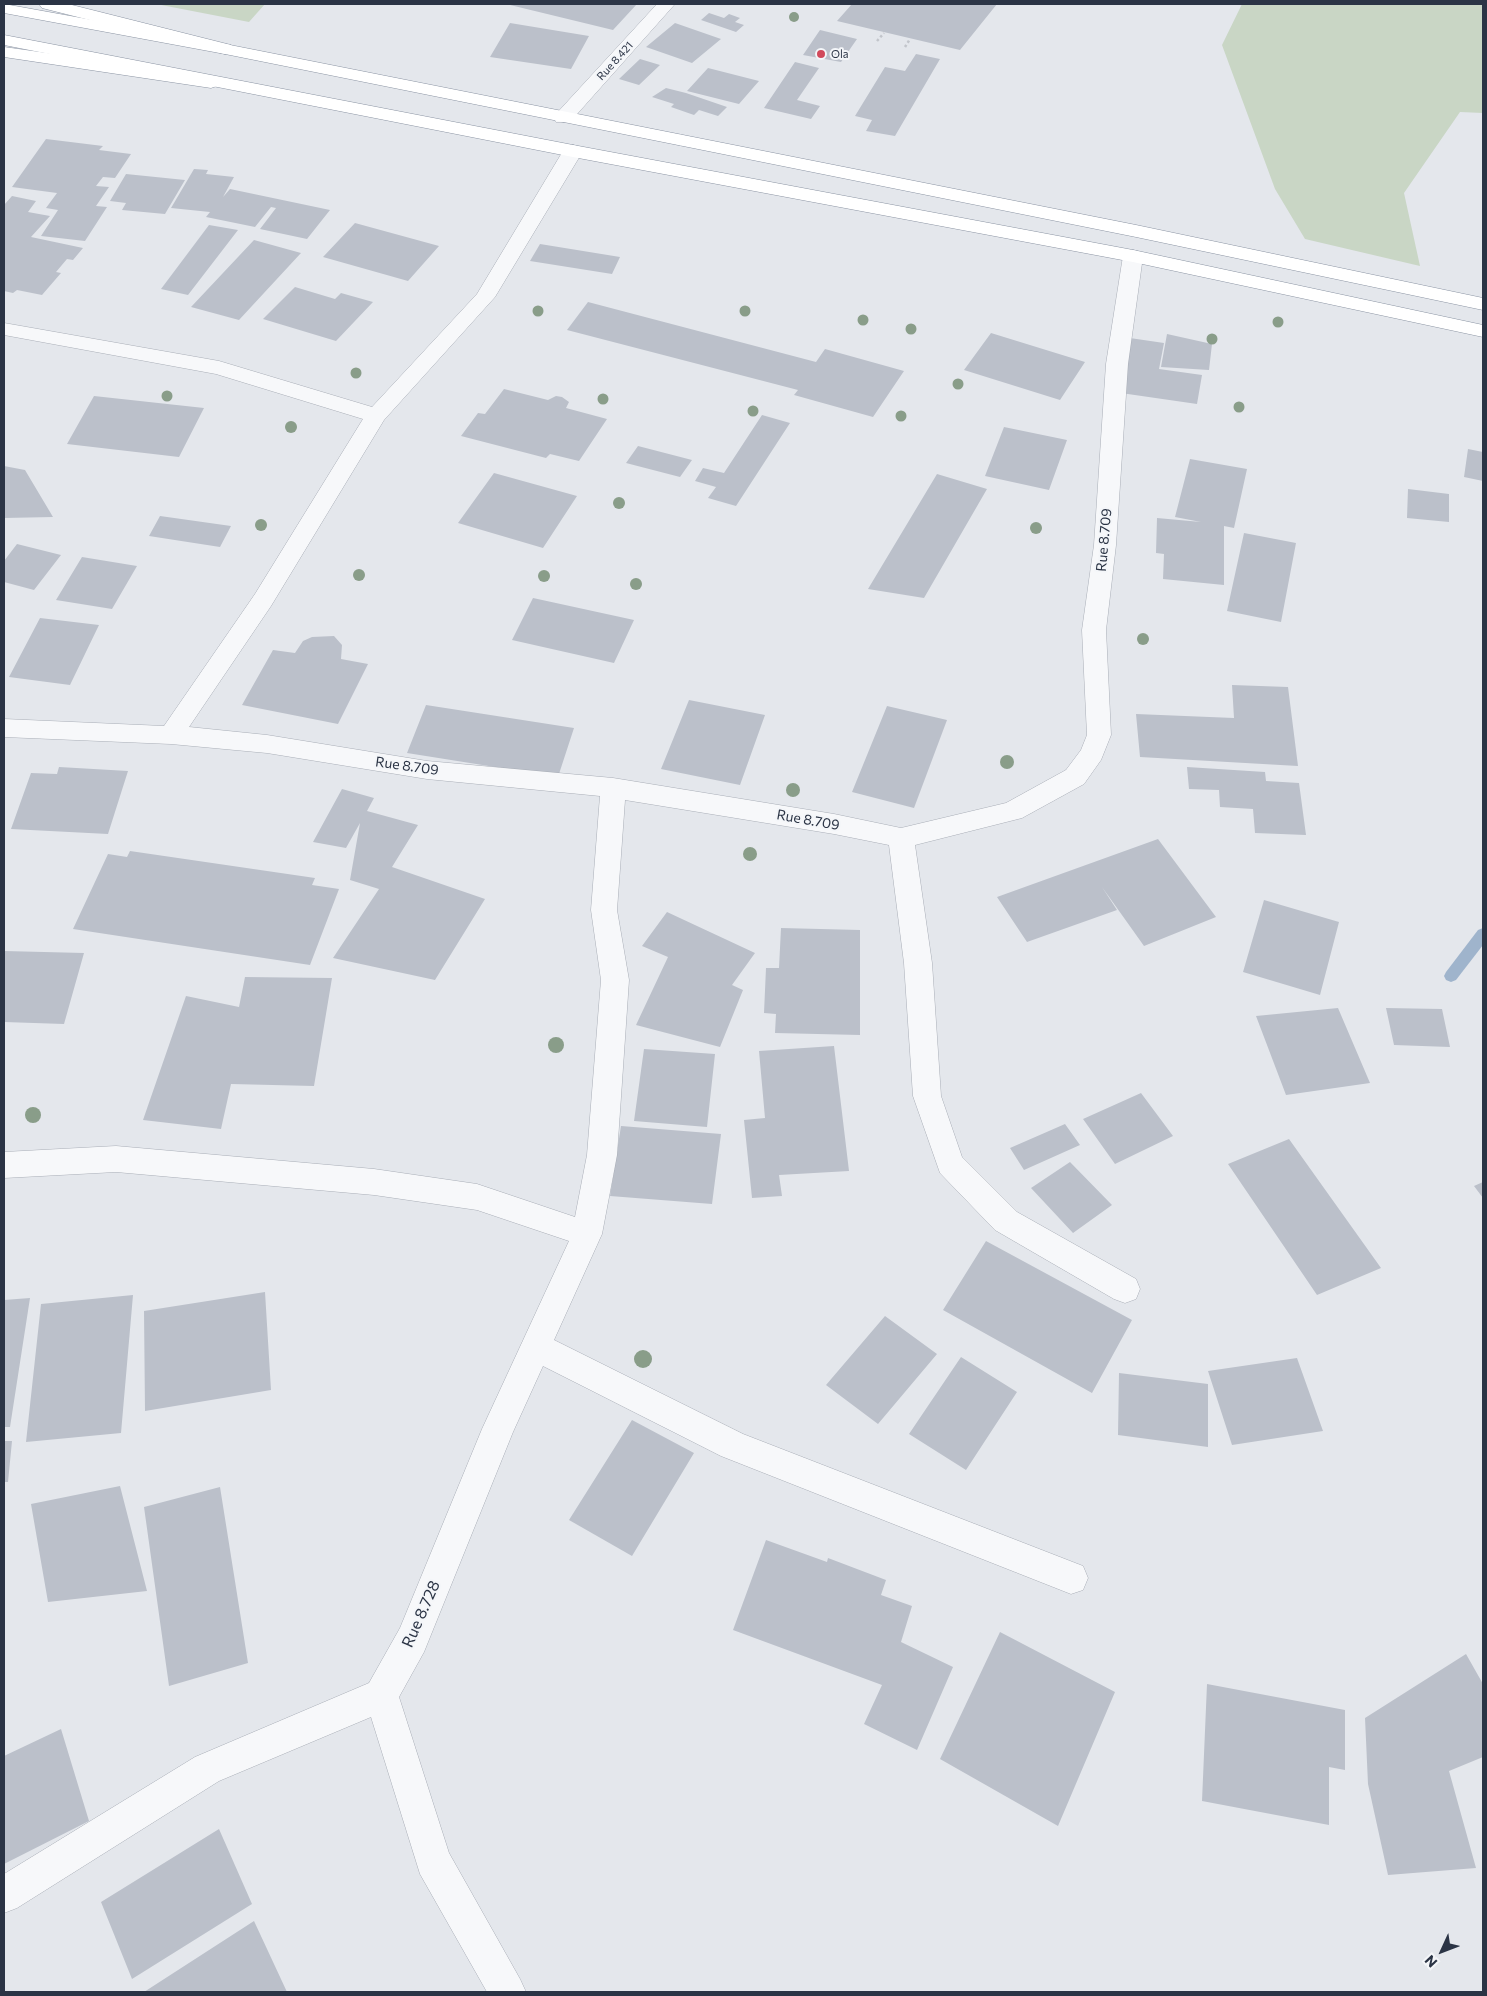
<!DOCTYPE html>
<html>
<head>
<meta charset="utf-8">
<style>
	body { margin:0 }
	#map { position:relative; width:1487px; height:1996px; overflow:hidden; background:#e4e7ec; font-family:Commissioner,sans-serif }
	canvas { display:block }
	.frame { position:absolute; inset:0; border:5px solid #2b3445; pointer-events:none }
	.north { position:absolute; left:1417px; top:1926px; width:50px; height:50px; -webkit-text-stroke:4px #f4f6f9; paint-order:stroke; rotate:227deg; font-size:14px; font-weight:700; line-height:20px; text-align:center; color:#2b3445 }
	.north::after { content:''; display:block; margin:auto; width:18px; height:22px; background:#2b3445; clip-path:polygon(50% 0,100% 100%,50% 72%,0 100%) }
</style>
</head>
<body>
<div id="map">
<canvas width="1487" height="1996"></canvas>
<div class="frame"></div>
<div class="north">N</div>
</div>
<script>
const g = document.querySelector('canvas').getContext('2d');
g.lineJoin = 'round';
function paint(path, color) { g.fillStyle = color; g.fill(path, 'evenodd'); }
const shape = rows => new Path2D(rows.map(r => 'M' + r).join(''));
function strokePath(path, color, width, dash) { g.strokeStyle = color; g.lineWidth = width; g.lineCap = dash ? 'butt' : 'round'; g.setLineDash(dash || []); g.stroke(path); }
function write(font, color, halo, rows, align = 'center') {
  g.font = font + ' Commissioner,sans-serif'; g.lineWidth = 4; g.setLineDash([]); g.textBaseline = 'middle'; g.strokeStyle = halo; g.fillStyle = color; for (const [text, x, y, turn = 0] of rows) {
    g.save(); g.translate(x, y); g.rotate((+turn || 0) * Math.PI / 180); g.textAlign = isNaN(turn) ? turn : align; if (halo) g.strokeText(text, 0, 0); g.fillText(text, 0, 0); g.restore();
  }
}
paint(shape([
	[156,4,265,4,249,22],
	[1242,4,1483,4,1483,113,1460,112,1404,193,1420,266,1305,239,1275,189,1222,45]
]), '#c9d6c5');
paint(shape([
	[1483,928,1483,945,1456,980,1451,982,1446,980,1444,976,1446,972,1478,930,1483,928]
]), '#9fb4cc');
paint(shape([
	[506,4,637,4,613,30],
	[852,4,997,4,960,50,837,21],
	[709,13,724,18,729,14,740,18,735,22,744,25,736,32,701,20],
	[510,23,589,36,571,69,490,57],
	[675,23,721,39,692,63,646,47],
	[820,30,857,39,841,62,803,55],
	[916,54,940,59,895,136,866,131,872,120,855,116,885,67,905,71],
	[640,59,660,65,639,85,619,79],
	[795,62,819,68,797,100,820,106,811,119,764,108],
	[708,68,759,81,739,104,687,91],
	[666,88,686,93,727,107,718,116,699,110,694,115,671,107,674,104,652,97],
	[46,139,103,146,99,150,131,154,115,178,103,177,96,186,109,187,96,206,107,207,85,241,41,236,58,210,46,208,57,193,12,187],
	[194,169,208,170,206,174,234,177,223,197,230,189,330,210,307,239,260,229,276,208,271,207,255,227,206,217,210,212,171,208],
	[126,174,185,180,165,214,122,210,126,203,110,201],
	[12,196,36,201,28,212,50,216,31,237,83,248,73,260,67,259,56,272,61,273,42,295,17,290,13,293,4,291,4,205],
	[355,223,439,246,408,281,323,257],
	[209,225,238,230,188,295,161,289],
	[254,240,301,253,239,320,191,307],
	[540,244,620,257,612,274,530,261],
	[295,287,335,299,341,293,373,302,336,341,263,319],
	[588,302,816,362,825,349,904,371,873,417,794,395,798,390,567,330],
	[991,333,1085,362,1060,400,964,370],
	[1167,334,1212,344,1209,370,1161,367],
	[1123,337,1164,343,1159,369,1202,375,1197,404,1114,392],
	[504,389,548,400,556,396,562,397,569,402,566,408,607,419,579,461,550,454,546,458,461,436,478,413,485,414],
	[94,396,204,408,179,457,67,444],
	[762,415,790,423,736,506,708,498,716,487,695,481,703,468,724,473],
	[1004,427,1067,440,1049,490,985,476],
	[638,446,692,460,680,477,626,463],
	[1468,449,1483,452,1483,481,1464,477],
	[1190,459,1247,469,1234,528,1224,526,1224,585,1163,579,1164,554,1156,553,1157,518,1201,522,1175,517],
	[4,466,25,470,53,517,4,518],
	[494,473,577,496,543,548,458,523],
	[937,474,987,489,924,598,868,589],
	[1408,489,1449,494,1449,522,1407,518],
	[160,516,231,526,220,547,149,536],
	[1244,533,1296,543,1281,622,1227,611],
	[17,544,61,555,34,590,4,582,4,561],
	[82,557,137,566,112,609,56,600],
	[533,598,634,620,614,663,512,640],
	[40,618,99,625,70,685,9,677],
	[334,636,342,645,341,659,368,664,338,724,242,705,273,650,295,653,303,641,312,637],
	[1232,685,1288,687,1298,766,1140,757,1136,714,1234,718],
	[689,700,765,715,740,785,661,769],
	[426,705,574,728,558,777,407,753],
	[887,706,947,720,914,808,852,792],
	[59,767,128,771,108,834,11,829,31,773,57,774],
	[1187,767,1265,772,1266,781,1299,783,1306,835,1255,833,1253,809,1220,807,1219,790,1189,789],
	[342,789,374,798,367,811,418,825,392,867,485,899,435,980,333,958,379,889,350,880,360,823,346,848,313,842],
	[1158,839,1216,917,1144,946,1102,887,1117,910,1027,942,997,897],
	[130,851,315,878,312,885,339,889,310,965,73,929,108,854,127,857],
	[1264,900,1339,922,1320,995,1243,972],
	[667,912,755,953,732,985,743,990,720,1047,636,1025,668,957,642,946],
	[781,928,860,930,860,1035,775,1033,776,1014,764,1013,766,968,779,968],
	[4,951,84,953,64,1024,4,1022],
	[245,977,332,978,314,1086,231,1084,221,1129,143,1120,186,996,239,1007],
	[1338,1008,1370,1083,1286,1095,1256,1016],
	[1386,1008,1442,1009,1450,1047,1394,1045],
	[834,1046,849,1171,779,1175,782,1196,752,1198,744,1120,765,1118,759,1051],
	[644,1049,715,1054,707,1127,634,1121],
	[1141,1093,1173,1136,1115,1164,1083,1119],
	[1065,1124,1080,1145,1024,1170,1010,1148],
	[621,1126,721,1134,712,1204,610,1196],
	[1289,1139,1381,1268,1317,1295,1228,1164],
	[1070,1162,1112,1205,1073,1233,1031,1188],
	[1483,1182,1483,1198,1474,1186],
	[986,1241,1132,1320,1092,1393,943,1310],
	[265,1292,271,1390,145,1411,144,1311],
	[133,1295,121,1433,26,1442,41,1304],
	[30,1298,10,1427,4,1427,4,1300],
	[885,1316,937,1354,878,1424,826,1385],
	[961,1357,1017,1392,966,1470,909,1434],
	[1297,1358,1323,1431,1232,1445,1208,1371],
	[1119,1373,1208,1384,1208,1447,1118,1435],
	[632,1420,694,1453,632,1556,569,1520],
	[4,1441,12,1441,8,1482,4,1482],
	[120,1486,147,1591,48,1602,31,1504],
	[220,1487,248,1663,169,1686,144,1507],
	[766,1540,827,1562,828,1558,886,1580,881,1595,912,1606,901,1642,953,1667,917,1750,864,1724,882,1685,733,1630],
	[1000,1632,1115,1692,1058,1826,940,1759],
	[1466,1654,1483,1684,1483,1757,1449,1771,1476,1868,1388,1875,1368,1784,1365,1718],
	[1207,1684,1345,1710,1345,1770,1329,1767,1329,1825,1202,1801],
	[61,1729,89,1821,4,1864,4,1756],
	[219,1829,252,1904,132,1979,101,1902],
	[254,1921,287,1992,144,1992]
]), '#bbc0ca');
const minor = shape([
	[657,4,675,4,570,122,556,122,554,118,556,114,657,4],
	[573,145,580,147,583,151,495,297,384,420,271,606,189,727,267,735,427,761,613,778,834,814,901,828,1006,803,1066,770,1081,750,1087,735,1082,630,1094,545,1106,364,1123,256,1126,252,1133,250,1140,252,1143,256,1128,364,1116,545,1106,630,1111,735,1101,760,1084,784,1022,818,915,845,932,963,941,1096,962,1157,1017,1212,1136,1279,1140,1289,1136,1299,1125,1303,1114,1299,995,1230,940,1173,913,1096,904,963,889,845,834,834,625,800,617,910,629,980,617,1155,602,1234,554,1340,743,1434,1083,1566,1088,1578,1083,1590,1071,1594,721,1456,543,1366,513,1432,424,1652,399,1697,449,1853,520,1979,526,1992,487,1992,420,1874,371,1717,219,1781,17,1908,4,1913,4,1874,195,1757,369,1683,400,1628,482,1429,569,1241,477,1210,374,1195,116,1172,4,1178,4,1152,116,1146,374,1169,477,1184,575,1217,587,1155,601,980,591,910,600,796,427,779,267,753,171,744,4,737,4,719,164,726,255,594,363,419,216,374,4,335,4,323,219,361,372,407,477,294,563,151,566,147,573,145]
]);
const trunk = shape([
	[4,4,225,44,1136,225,1483,298,1483,310,1136,237,225,54,4,13,4,4],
	[4,35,573,145,1133,250,1483,325,1483,337,1133,262,573,157,4,45,4,35]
]);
const motorway = shape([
	[39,4,68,4,231,45,234,49,231,53,225,54,42,8,39,4],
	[4,47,211,76,217,78,220,82,217,86,211,88,4,57,4,47]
]);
strokePath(minor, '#a9aeb7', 1);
strokePath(trunk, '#8b94a3', 1);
strokePath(motorway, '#8b94a3', 1);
strokePath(shape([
	[877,41,884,33],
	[905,47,910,39]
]), '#c2c5cb', 2.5, [2.5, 2.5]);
paint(minor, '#f7f8fa');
paint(trunk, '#fff');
paint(motorway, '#fff');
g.fillStyle = '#899d89';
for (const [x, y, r] of [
	[794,17,5],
	[538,311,5.5],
	[745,311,5.5],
	[863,320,5.5],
	[1278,322,5.5],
	[911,329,5.5],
	[1212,339,5.5],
	[356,373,5.5],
	[958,384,5.5],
	[167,396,5.5],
	[603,399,5.5],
	[1239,407,5.5],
	[753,411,5.5],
	[901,416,5.5],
	[291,427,6],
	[619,503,6],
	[261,525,6],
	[1036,528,6],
	[359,575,6],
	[544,576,6],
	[636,584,6],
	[1143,639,6],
	[1007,762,7],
	[793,790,7],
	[750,854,7],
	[556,1045,8],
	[33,1115,8],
	[643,1359,9]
]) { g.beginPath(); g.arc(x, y, r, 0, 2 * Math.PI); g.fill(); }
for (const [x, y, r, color] of [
	[821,54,5,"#d1495b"]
]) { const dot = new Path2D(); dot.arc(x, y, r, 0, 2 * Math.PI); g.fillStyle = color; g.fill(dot); strokePath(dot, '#f4f6f9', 2); }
write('11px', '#2b3445', '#f4f6f9', [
	["Ola",831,54]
], 'left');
write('11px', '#2b3445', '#f4f6f9', [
	["Rue 8.421",615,61,-48]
]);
write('14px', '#2b3445', '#f4f6f9', [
	["Rue 8.709",1104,540,-85],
	["Rue 8.709",407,766,8],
	["Rue 8.709",808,820,10]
]);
write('16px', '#2b3445', '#f4f6f9', [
	["Rue 8.728",421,1614,-66]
]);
</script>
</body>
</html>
